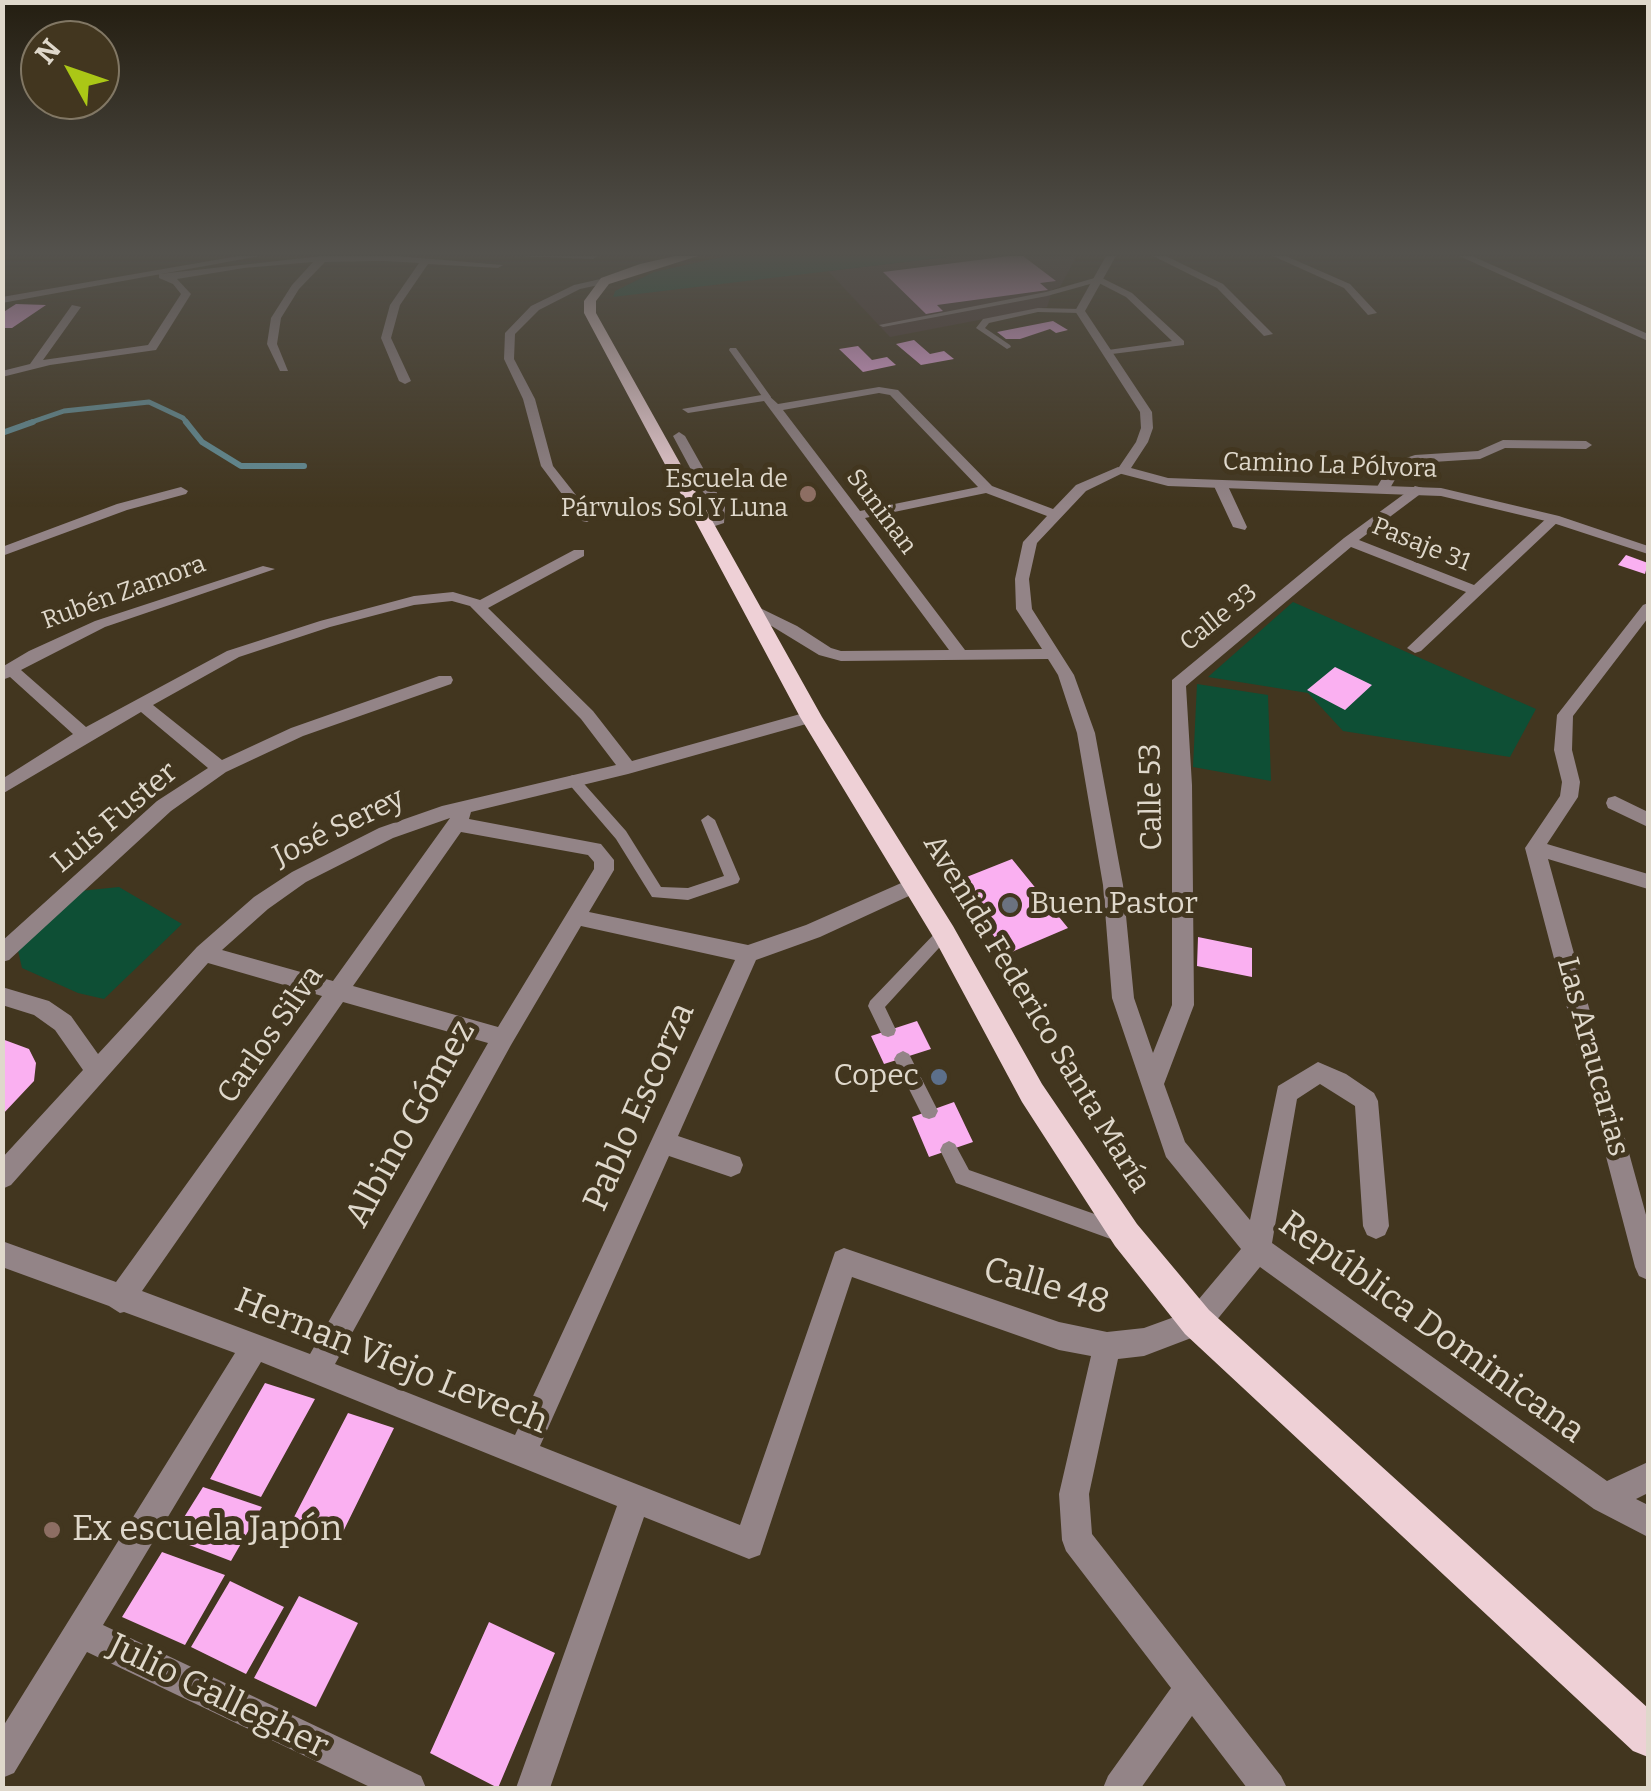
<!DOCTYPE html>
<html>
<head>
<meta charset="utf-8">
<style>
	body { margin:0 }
	#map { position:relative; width:1651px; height:1791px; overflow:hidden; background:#42361f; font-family:Bitter,serif }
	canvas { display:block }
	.frame { position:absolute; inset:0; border:5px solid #dfd8cb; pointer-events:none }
	.north { position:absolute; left:20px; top:20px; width:100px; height:100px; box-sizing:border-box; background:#42361f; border:2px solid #817764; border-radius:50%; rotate:310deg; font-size:28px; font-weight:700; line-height:40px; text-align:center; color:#dfd8cb }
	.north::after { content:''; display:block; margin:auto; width:35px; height:45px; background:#abc716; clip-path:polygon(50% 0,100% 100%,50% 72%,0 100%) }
</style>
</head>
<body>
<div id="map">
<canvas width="1651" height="1791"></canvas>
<div class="frame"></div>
<div class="north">N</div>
</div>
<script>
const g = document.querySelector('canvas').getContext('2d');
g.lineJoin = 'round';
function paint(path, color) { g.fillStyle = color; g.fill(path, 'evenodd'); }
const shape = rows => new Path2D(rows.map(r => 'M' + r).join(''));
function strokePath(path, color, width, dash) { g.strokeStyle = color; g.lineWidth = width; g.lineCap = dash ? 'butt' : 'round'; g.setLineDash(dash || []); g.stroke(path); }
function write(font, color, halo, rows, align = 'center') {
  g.font = font + ' Bitter,serif'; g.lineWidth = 10; g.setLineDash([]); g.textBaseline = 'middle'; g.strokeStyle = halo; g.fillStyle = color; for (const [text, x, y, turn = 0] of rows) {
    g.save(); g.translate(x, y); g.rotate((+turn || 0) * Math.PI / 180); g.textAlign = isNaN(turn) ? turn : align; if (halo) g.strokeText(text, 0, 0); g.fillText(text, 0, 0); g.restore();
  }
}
paint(shape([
	[955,256,1077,256,1060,287,1053,289,1047,307,890,337,828,271]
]), '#4e3a36');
paint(shape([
	[726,256,955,256,613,297,615,291,654,272],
	[1293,602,1536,709,1510,757,1343,731,1308,693,1208,677],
	[1197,684,1268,695,1271,781,1193,767],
	[119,887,182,924,104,999,78,993,22,968,17,946,80,891]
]), '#0e4f35');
strokePath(shape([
	[26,424,64,411,149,402,183,418,188,424]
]), '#638e97', 5);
strokePath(shape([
	[186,422,202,442,241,466,304,466],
	[2,433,33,422]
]), '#638e97', 6);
paint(shape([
	[1010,256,1023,256,1056,281,1040,283,1048,290,937,305,943,311,926,314,883,272],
	[16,304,46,305,12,328,2,328,2,313],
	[1053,321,1068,330,1056,333,1050,329,1020,339,1006,339,997,332],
	[914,340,930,354,944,351,954,359,921,365,896,344],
	[858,346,872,360,887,357,896,365,863,372,839,349],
	[1626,555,1648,563,1645,574,1618,565],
	[1335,667,1372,685,1345,710,1307,690],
	[1012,859,1068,928,1007,954,954,882],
	[1198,937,1252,948,1252,977,1197,966],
	[917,1021,931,1049,884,1064,871,1036],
	[2,1039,29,1049,36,1063,34,1081,2,1115],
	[954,1102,973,1142,929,1157,912,1117],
	[265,1383,315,1399,261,1497,210,1479],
	[348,1413,394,1428,340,1538,292,1521],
	[203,1487,262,1507,231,1561,171,1538],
	[162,1552,225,1575,185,1645,122,1617],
	[230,1581,284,1607,246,1674,191,1647],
	[299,1596,358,1623,316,1707,254,1678],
	[489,1622,555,1653,498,1788,430,1753]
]), '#fab0f1');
paint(shape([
	[1098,277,1101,281,1047,296,883,327,879,325,1046,292,1098,277],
	[1038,308,1080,309,1084,311,1080,313,1038,312,989,323,985,328,1010,345,1011,347,1007,349,976,328,983,319,1038,308],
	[730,348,736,348,771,397,770,399,764,399,729,350,730,348],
	[573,775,578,777,626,831,661,887,688,888,724,876,701,820,708,815,715,820,740,879,738,883,688,900,652,897,616,839,568,783,566,780,568,777,573,775],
	[944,927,949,929,952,933,949,937,885,1007,896,1030,894,1035,888,1037,882,1035,868,1006,870,1001,939,929,944,927],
	[903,1051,909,1054,935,1105,938,1111,935,1117,929,1119,923,1117,894,1059,897,1054,903,1051],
	[949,1141,955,1144,969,1170,1126,1225,1129,1232,1126,1239,1119,1242,956,1183,940,1150,943,1144,949,1141]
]), '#938487');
paint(shape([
	[322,256,397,256,503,265,498,268,428,264,400,305,391,338,411,381,405,384,399,381,381,338,390,305,419,263,383,261,325,262,299,289,281,318,277,344,288,371,280,371,267,344,271,318,292,285,313,262,244,268,177,279,191,294,156,350,50,365,2,377,2,371,30,364,72,305,81,307,43,360,148,345,181,294,173,284,159,278,159,274,322,256],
	[1153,256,1166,256,1223,284,1273,334,1264,336,1217,288,1153,256],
	[1273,256,1286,256,1350,284,1377,313,1368,315,1344,288,1273,256],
	[1459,256,1472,256,1648,334,1648,341,1459,256],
	[1098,276,1132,293,1184,341,1184,345,1104,355,1104,351,1108,350,1172,341,1126,297,1095,281,1098,276],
	[605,278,608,283,580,289,539,310,515,334,514,359,535,399,553,466,594,518,587,522,582,521,541,466,523,399,504,359,505,333,531,306,574,285,605,278],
	[879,387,898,390,992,486,1053,509,1076,485,1118,467,1129,470,1086,491,1037,543,1029,579,1032,609,1074,675,1095,733,1123,885,1134,998,1153,1053,1172,1005,1172,680,1344,538,1415,486,1427,489,1359,540,1474,585,1549,516,1561,519,1421,651,1415,653,1407,648,1466,592,1351,547,1186,686,1192,785,1194,1005,1164,1084,1185,1142,1250,1220,1278,1086,1318,1062,1346,1074,1374,1093,1378,1101,1389,1226,1385,1235,1376,1239,1367,1235,1363,1226,1355,1106,1320,1084,1297,1099,1272,1243,1607,1481,1648,1462,1648,1493,1636,1499,1648,1505,1648,1537,1594,1509,1260,1267,1207,1332,1144,1356,1118,1359,1089,1494,1092,1534,1281,1776,1287,1788,1247,1788,1192,1716,1141,1788,1103,1788,1108,1776,1171,1688,1066,1551,1062,1540,1059,1494,1091,1356,1059,1350,852,1277,760,1555,749,1559,644,1517,550,1788,516,1788,617,1506,261,1362,103,1625,421,1776,426,1788,372,1788,87,1652,14,1773,2,1778,2,1728,235,1353,124,1312,120,1313,109,1306,2,1267,2,1241,116,1282,322,996,208,963,11,1185,2,1189,2,1158,83,1070,55,1030,34,1015,2,1005,2,987,49,1001,71,1016,98,1054,197,947,254,897,292,872,379,828,442,806,616,765,581,719,470,606,452,601,414,605,330,627,239,657,153,705,222,760,291,728,439,676,451,676,453,680,451,684,303,736,226,772,171,811,9,960,2,962,2,941,157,801,208,768,141,712,2,794,2,779,73,734,10,677,2,680,2,667,29,651,95,621,263,566,275,569,105,627,21,670,86,727,227,651,320,621,414,596,453,592,480,600,574,550,584,550,584,556,488,608,593,711,632,761,811,711,819,717,817,721,628,774,471,812,469,819,601,844,614,860,614,870,589,912,748,945,806,925,908,880,922,880,925,885,922,890,820,937,756,960,678,1136,740,1157,743,1165,740,1173,731,1177,669,1156,540,1446,740,1525,835,1252,844,1248,1059,1322,1107,1332,1144,1328,1188,1312,1241,1249,1166,1157,1112,998,1103,885,1077,733,1058,675,1048,659,841,661,819,655,747,611,750,608,760,608,797,626,831,648,841,651,949,650,764,401,688,413,682,409,767,394,778,404,879,387],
	[879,393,890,395,978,487,860,511,783,410,879,393],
	[986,493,1047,516,1023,542,1015,579,1016,609,1042,649,965,650,865,518,986,493],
	[450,818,333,981,222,950,268,909,306,882,393,838,450,818],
	[461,832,588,855,594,862,594,869,498,1027,353,986,461,832],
	[581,926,735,960,515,1435,335,1364,511,1045,581,926],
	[343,1002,488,1043,310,1354,142,1291,343,1002],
	[679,432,685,436,725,507,724,523,706,529,699,525,712,518,711,507,673,436,679,432],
	[1503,440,1586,441,1592,445,1586,449,1505,448,1480,459,1417,463,1401,469,1389,490,1377,487,1391,463,1415,455,1478,451,1503,440],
	[1215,481,1227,484,1247,527,1245,530,1233,527,1213,484,1215,481],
	[181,487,188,491,186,494,127,510,2,556,2,547,117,504,181,487],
	[1648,603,1648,618,1573,716,1572,750,1580,782,1578,797,1547,844,1648,874,1648,889,1548,859,1648,1222,1648,1280,1639,1276,1635,1267,1525,848,1560,796,1562,782,1554,750,1557,715,1643,605,1648,603],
	[1615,796,1648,812,1648,827,1608,808,1606,803,1608,798,1615,796]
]), '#938487');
paint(shape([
	[238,256,260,256,2,303,2,297,238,256],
	[512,256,598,256,593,259,512,256],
	[1106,256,1116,256,1085,311,1152,412,1153,428,1148,442,1131,468,1168,478,1441,488,1559,516,1648,546,1648,554,1550,522,1441,496,1168,486,1118,473,1117,470,1136,442,1141,428,1140,412,1075,311,1106,256]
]), '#938487');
paint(shape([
	[675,256,698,256,609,284,596,301,596,313,822,717,953,926,1042,1084,1137,1224,1209,1310,1648,1708,1648,1757,1633,1751,1185,1334,1115,1246,1022,1102,935,940,800,717,584,313,584,301,601,278,640,264,675,256]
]), '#eed0d6');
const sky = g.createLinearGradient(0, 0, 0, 507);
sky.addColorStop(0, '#241e11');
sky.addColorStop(0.5, '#54524d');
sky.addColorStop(1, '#54524d00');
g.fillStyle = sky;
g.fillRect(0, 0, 1651, 507);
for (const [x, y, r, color] of [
	[808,494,10,"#8d6e63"],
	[1010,905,10,"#6b7280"],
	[939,1077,10,"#5c6f8a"],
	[52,1530,10,"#8d6e63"]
]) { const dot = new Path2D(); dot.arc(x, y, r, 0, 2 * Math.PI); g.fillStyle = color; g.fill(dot); strokePath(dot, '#42361f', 4); }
write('25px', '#dfd8cb', '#42361f', [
	["Camino La Pólvora",1330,466,2],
	["Suninan",881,512,53],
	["Pasaje 31",1421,545,22],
	["Rubén Zamora",124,593,-20],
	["Calle 33",1219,618,-39]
]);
write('25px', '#dfd8cb', '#42361f', [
	["Escuela de",788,480],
	["Párvulos Sol Y Luna",788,509]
], 'right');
write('30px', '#dfd8cb', '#42361f', [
	["Calle 53",1152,797,-91],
	["Luis Fuster",115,818,-40],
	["José Serey",339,828,-26],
	["Avenida Federico Santa María",1036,1014,59],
	["Carlos Silva",271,1035,-55],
	["Las Araucarias",1592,1057,75]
]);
write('30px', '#dfd8cb', '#42361f', [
	["Buen Pastor",1030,905],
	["Copec",919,1077,"right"]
], 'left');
write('35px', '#dfd8cb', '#42361f', [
	["Pablo Escorza",640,1107,-66],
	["Albino Gómez",411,1124,-61],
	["Calle 48",1046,1287,16],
	["República Dominicana",1431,1328,36],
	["Hernan Viejo Levech",391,1362,22],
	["Julio Gallegher",218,1697,26]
]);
write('35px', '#dfd8cb', '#42361f', [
	["Ex escuela Japón",72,1530]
], 'left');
</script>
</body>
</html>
